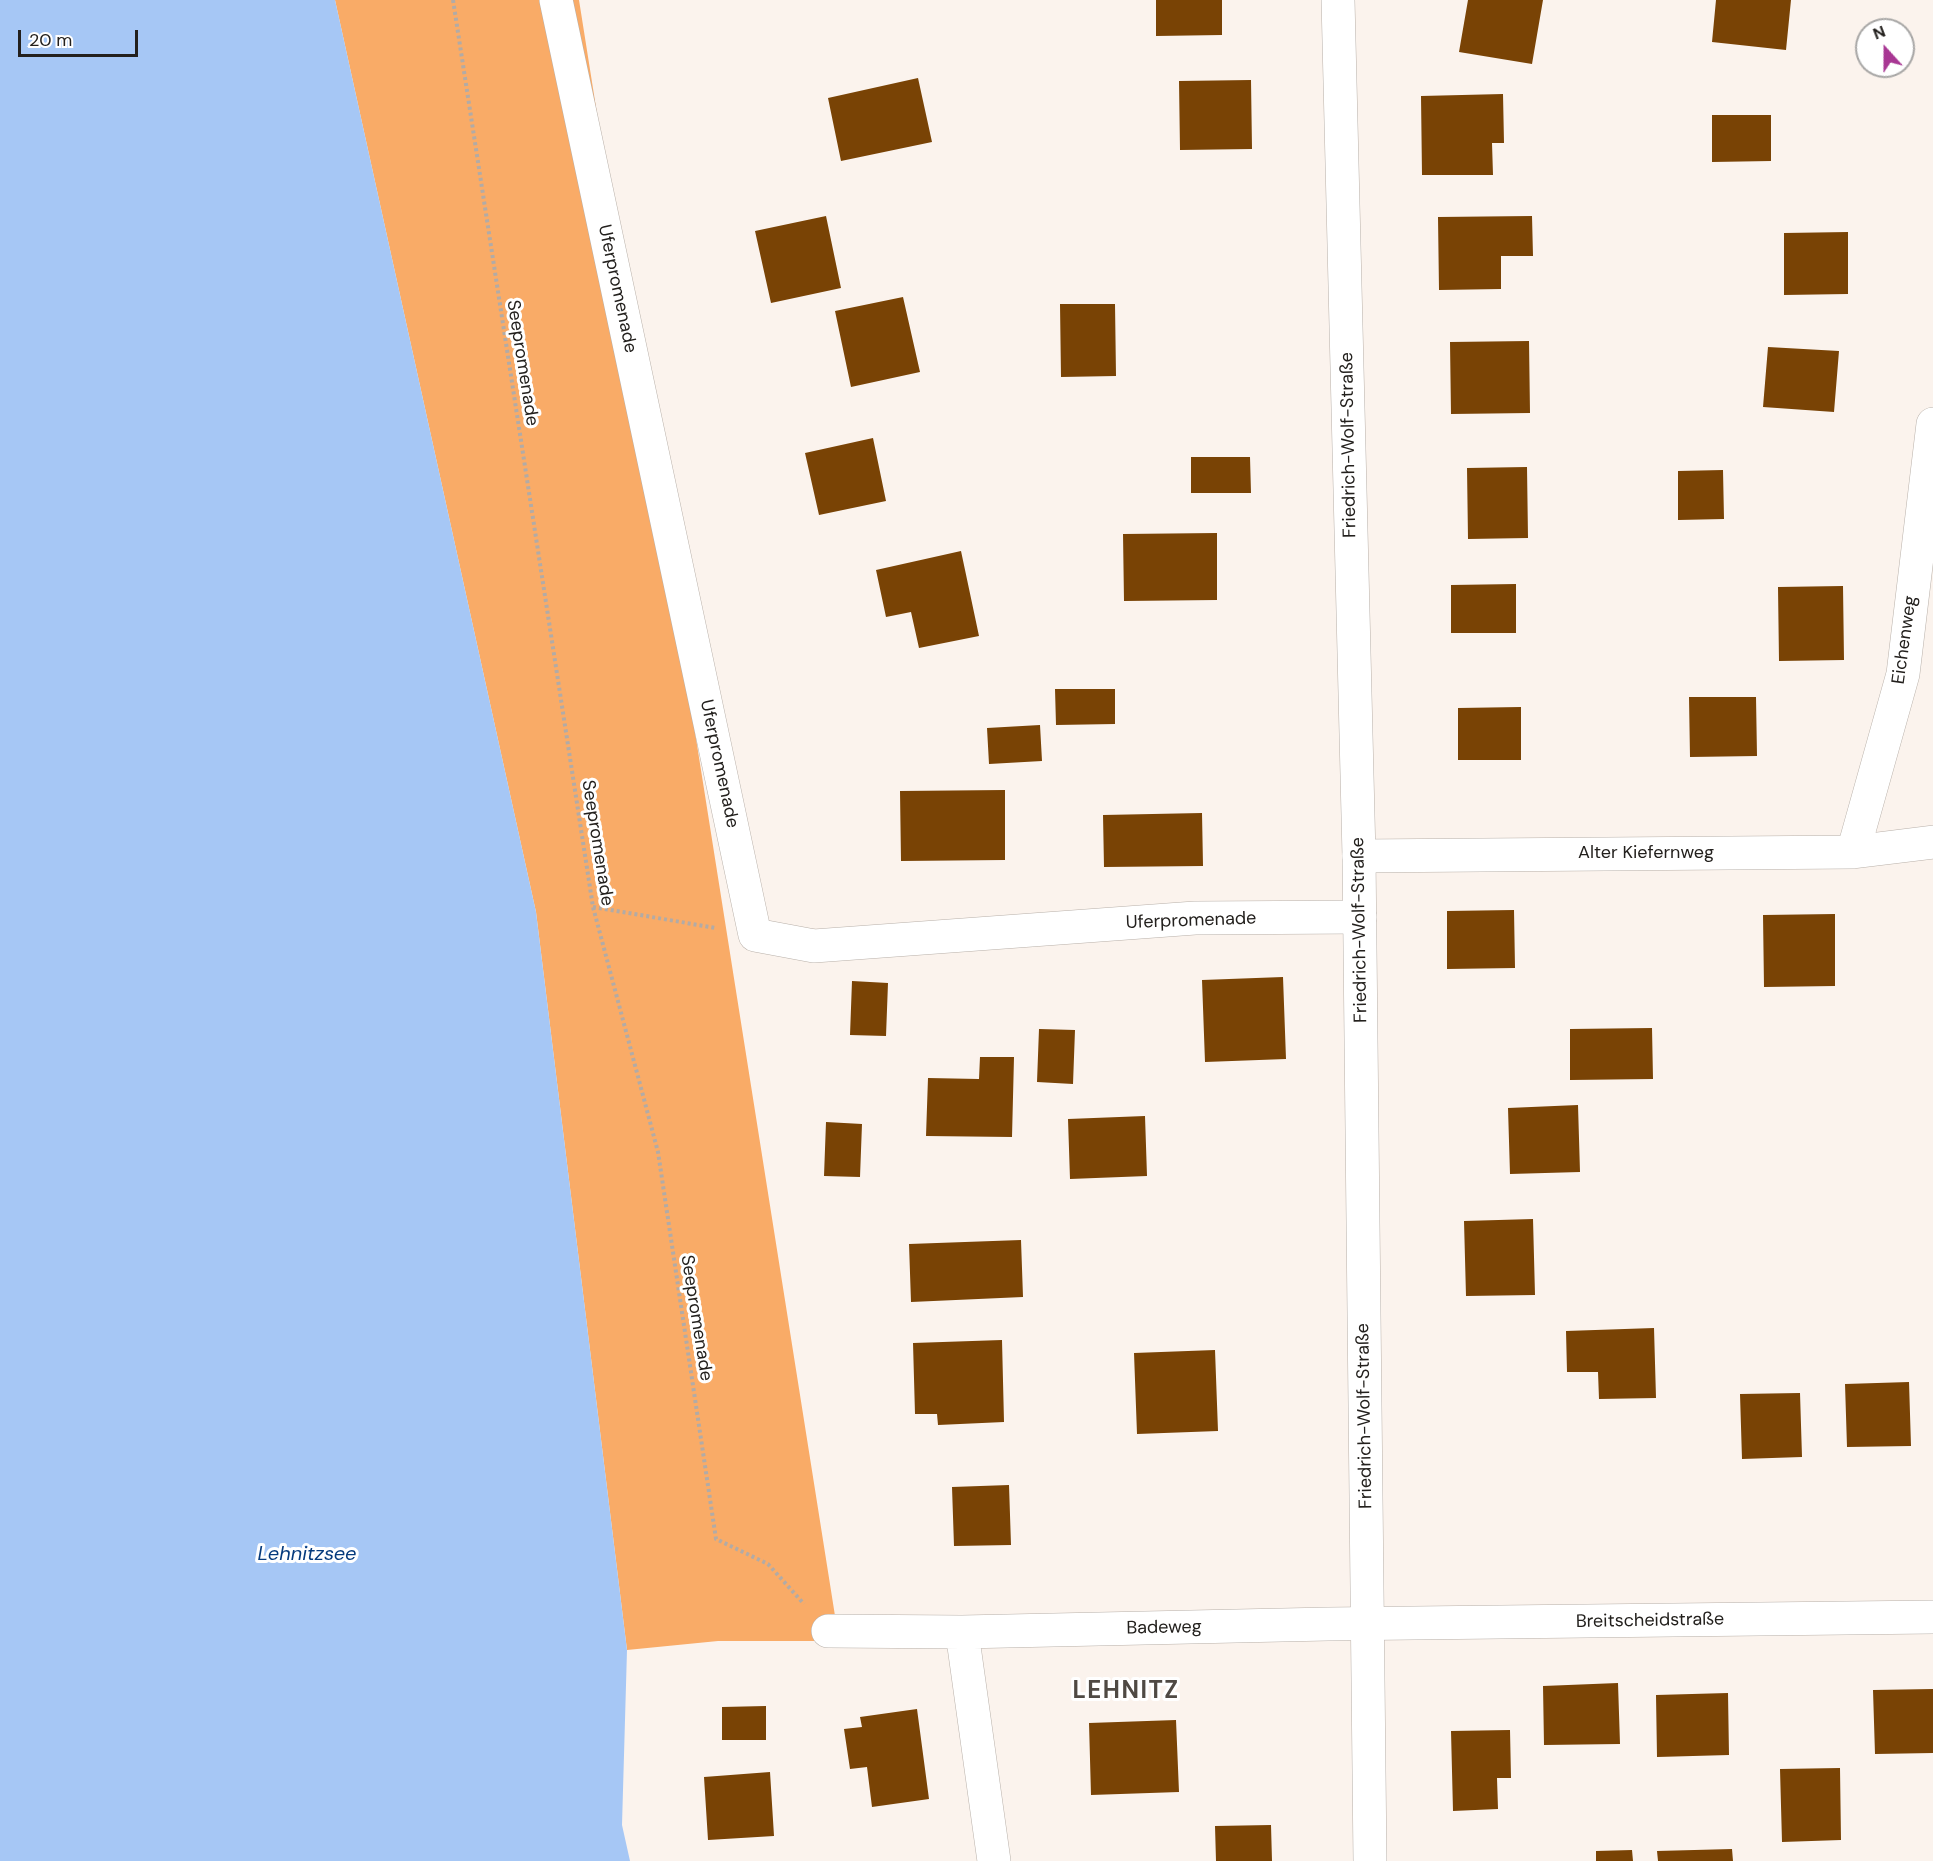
<!DOCTYPE html>
<html>
<head>
<meta charset="utf-8">
<style>
	body { margin:0 }
	#map { position:relative; width:1933px; height:1861px; overflow:hidden; background:#fbf3ed; font-family:"DM Sans",sans-serif }
	canvas { display:block }
	.north { position:absolute; left:1855px; top:18px; width:60px; height:60px; box-sizing:border-box; background:#fff; border:2px solid #a7a6a5; border-radius:50%; rotate:339deg; font-size:16px; font-weight:700; line-height:24px; text-align:center; color:#23201d }
	.north::after { content:''; display:block; margin:auto; width:21px; height:27px; background:#a83793; clip-path:polygon(50% 0,100% 100%,50% 72%,0 100%) }
	.scale { position:absolute; left:18px; top:30px; width:120px; height:27px; box-sizing:border-box; border:3px solid #23201d; border-top:0; padding-left:8px; font-size:18px; line-height:21px; white-space:nowrap; color:#23201d; -webkit-text-stroke:4px #fff; paint-order:stroke }
</style>
</head>
<body>
<div id="map">
<canvas width="1933" height="1861"></canvas>
<div class="north">N</div>
<div class="scale">20 m</div>
</div>
<script>
const g = document.querySelector('canvas').getContext('2d');
g.lineJoin = 'round';
function paint(path, color) { g.fillStyle = color; g.fill(path, 'evenodd'); }
const shape = rows => new Path2D(rows.map(r => 'M' + r).join(''));
function strokePath(path, color, width, dash) { g.strokeStyle = color; g.lineWidth = width; g.lineCap = dash ? 'butt' : 'round'; g.setLineDash(dash || []); g.stroke(path); }
function write(font, color, halo, rows, align = 'center') {
  g.font = font + ' "DM Sans",sans-serif'; g.lineWidth = 6; g.setLineDash([]); g.textBaseline = 'middle'; g.strokeStyle = halo; g.fillStyle = color; for (const [text, x, y, turn = 0] of rows) {
    g.save(); g.translate(x, y); g.rotate((+turn || 0) * Math.PI / 180); g.textAlign = isNaN(turn) ? turn : align; if (halo) g.strokeText(text, 0, 0); g.fillText(text, 0, 0); g.restore();
  }
}
paint(shape([
	[335,0,579,0,839,1641,718,1641,627,1650,536,912]
]), '#f9ab67');
paint(shape([
	[0,0,335,0,536,912,627,1650,622,1825,630,1861,0,1861]
]), '#a6c7f5');
paint(shape([
	[1156,0,1222,0,1222,35,1156,36],
	[1468,0,1543,0,1532,64,1459,52],
	[1716,0,1791,0,1786,50,1712,42],
	[918,78,932,142,841,161,828,98],
	[1251,80,1252,149,1180,150,1179,81],
	[1503,94,1504,143,1492,143,1493,175,1422,175,1421,96],
	[1712,115,1771,115,1771,161,1712,162],
	[826,216,841,288,771,303,755,231],
	[1532,216,1533,256,1501,256,1501,289,1439,290,1438,217],
	[1848,232,1848,294,1784,295,1784,233],
	[903,297,920,372,851,387,835,311],
	[1060,304,1115,304,1116,376,1061,377],
	[1529,341,1530,413,1451,414,1450,342],
	[1768,347,1839,351,1834,412,1763,407],
	[873,438,886,501,819,515,805,453],
	[1191,457,1250,457,1251,493,1191,493],
	[1527,467,1528,538,1468,539,1467,468],
	[1723,470,1724,519,1678,520,1678,471],
	[1217,533,1217,600,1124,601,1123,534],
	[961,551,979,636,919,648,911,612,886,617,876,570],
	[1516,584,1516,633,1451,633,1451,585],
	[1843,586,1844,660,1779,661,1778,587],
	[1055,689,1115,689,1115,724,1056,725],
	[1689,697,1756,697,1757,756,1690,757],
	[1521,707,1521,760,1458,760,1458,708],
	[1040,725,1042,761,989,764,987,728],
	[1005,790,1005,860,901,861,900,791],
	[1202,813,1203,866,1104,867,1103,815],
	[1514,910,1515,968,1447,969,1447,911],
	[1835,914,1835,986,1764,987,1763,915],
	[1283,977,1286,1059,1205,1062,1202,980],
	[852,981,888,983,886,1036,850,1035],
	[1652,1028,1653,1079,1570,1080,1570,1029],
	[1039,1029,1075,1030,1073,1084,1037,1082],
	[980,1057,1014,1057,1012,1137,926,1136,928,1078,979,1079],
	[1578,1105,1580,1172,1510,1174,1508,1108],
	[1145,1116,1147,1176,1070,1179,1068,1119],
	[826,1122,862,1124,860,1177,824,1176],
	[1533,1219,1535,1295,1466,1296,1464,1221],
	[1021,1240,1023,1297,911,1302,909,1244],
	[1654,1328,1656,1398,1599,1399,1598,1372,1567,1372,1566,1331],
	[1002,1340,1004,1422,938,1425,937,1414,915,1414,913,1343],
	[1215,1350,1218,1431,1137,1434,1134,1353],
	[1909,1382,1911,1446,1847,1447,1845,1384],
	[1800,1393,1802,1457,1742,1459,1740,1394],
	[1009,1485,1011,1545,954,1546,952,1487],
	[1618,1683,1620,1744,1544,1745,1543,1686],
	[1933,1689,1933,1753,1875,1754,1873,1690],
	[1728,1693,1729,1755,1657,1757,1656,1695],
	[766,1706,766,1740,722,1740,722,1707],
	[917,1709,929,1799,872,1807,867,1767,850,1769,844,1729,862,1727,860,1717],
	[1176,1720,1179,1792,1091,1795,1089,1723],
	[1510,1730,1511,1778,1497,1778,1498,1809,1453,1811,1451,1731],
	[1840,1768,1841,1840,1782,1842,1780,1769],
	[770,1772,774,1836,708,1840,704,1777],
	[1271,1825,1272,1861,1216,1861,1215,1826],
	[1732,1849,1733,1861,1658,1861,1657,1851],
	[1632,1850,1633,1861,1596,1861,1596,1851]
]), '#794305');
const street = shape([
	[556,0,755,935,814,946,1195,918,1360,917],
	[1853,852,1903,674,1933,424],
	[1359,856,1853,852,1933,842],
	[828,1631,962,1632,1328,1624,1933,1617],
	[962,1632,994,1861]
]);
const secondary = shape([
	[1338,0,1359,856,1370,1861]
]);
strokePath(street, '#b8b0a9', 34);
strokePath(secondary, '#b8b0a9', 34);
strokePath(shape([
	[453,0,593,907,658,1152,716,1539,768,1564,804,1604],
	[593,907,716,928]
]), '#b2aba6', 4, [3, 3]);
strokePath(street, '#fff', 33);
strokePath(secondary, '#fff', 33);
write('18px', '#23201d', '#fff', [
	["Uferpromenade",617,289,78],
	["Seepromenade",522,363,81],
	["Friedrich-Wolf-Straße",1349,445,-91],
	["Eichenweg",1905,640,-82],
	["Uferpromenade",719,764,78],
	["Seepromenade",597,843,81],
	["Alter Kiefernweg",1646,853],
	["Uferpromenade",1191,921,-2],
	["Friedrich-Wolf-Straße",1360,930,-91],
	["Seepromenade",696,1318,81],
	["Friedrich-Wolf-Straße",1365,1416,-91],
	["Breitscheidstraße",1650,1621,-1],
	["Badeweg",1164,1628,-1]
]);
write('italic 20px', '#063b7d', '#fff', [
	["Lehnitzsee",307,1555]
]);
g.letterSpacing = '1.5px';
write('bold 24px', '#4f4943', '#fff', [
	["LEHNITZ",1126,1692]
]);
g.letterSpacing = '0px';
</script>
</body>
</html>
